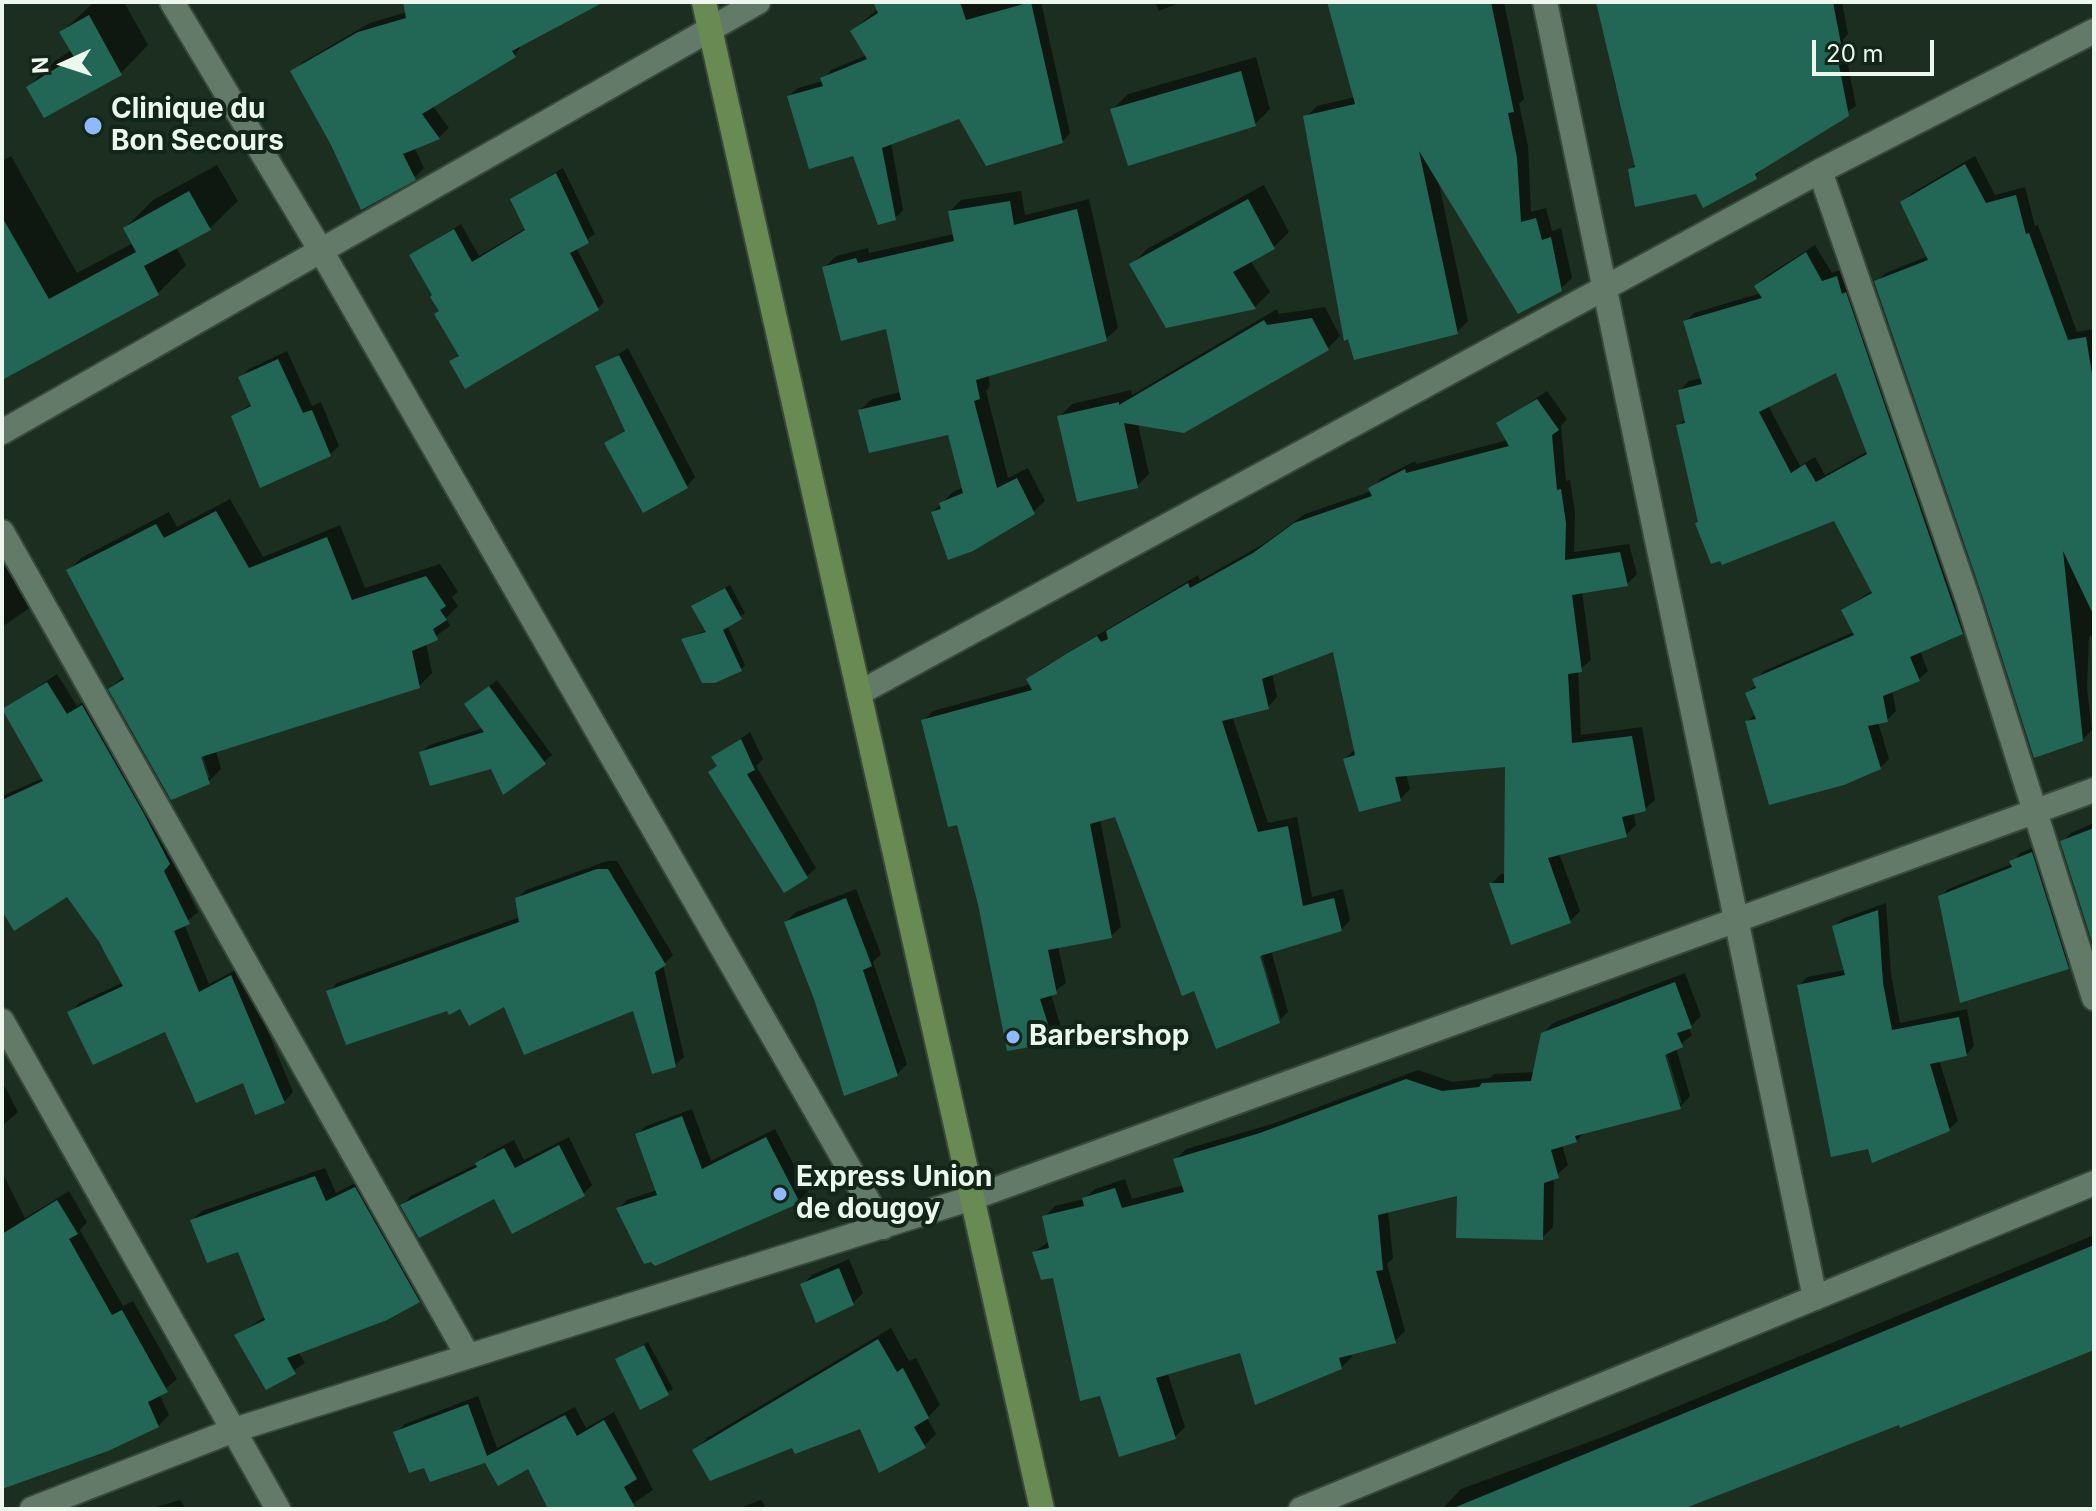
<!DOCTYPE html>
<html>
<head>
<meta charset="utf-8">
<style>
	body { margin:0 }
	#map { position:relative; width:2096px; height:1511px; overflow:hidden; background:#1b2e20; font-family:Inter,sans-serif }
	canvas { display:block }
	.frame { position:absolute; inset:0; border:4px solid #ecf8ee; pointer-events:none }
	.north { position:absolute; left:24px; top:24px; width:80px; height:80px; -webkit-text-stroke:6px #122517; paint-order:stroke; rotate:267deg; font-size:22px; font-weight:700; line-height:32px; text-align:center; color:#ecf8ee }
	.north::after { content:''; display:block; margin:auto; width:28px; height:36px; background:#ecf8ee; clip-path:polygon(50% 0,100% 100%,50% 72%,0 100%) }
	.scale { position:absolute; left:1812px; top:40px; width:122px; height:36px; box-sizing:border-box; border:4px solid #ecf8ee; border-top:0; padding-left:10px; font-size:24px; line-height:28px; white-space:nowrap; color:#ecf8ee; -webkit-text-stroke:6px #122517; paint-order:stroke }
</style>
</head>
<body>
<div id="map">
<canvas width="2096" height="1511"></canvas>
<div class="frame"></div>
<div class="north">N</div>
<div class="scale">20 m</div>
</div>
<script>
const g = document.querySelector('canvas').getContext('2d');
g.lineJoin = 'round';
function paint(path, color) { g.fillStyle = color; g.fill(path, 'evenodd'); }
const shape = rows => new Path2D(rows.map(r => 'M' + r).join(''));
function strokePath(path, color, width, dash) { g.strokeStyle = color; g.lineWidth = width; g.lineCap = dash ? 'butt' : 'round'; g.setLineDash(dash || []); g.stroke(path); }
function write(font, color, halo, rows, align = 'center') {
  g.font = font + ' Inter,sans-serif'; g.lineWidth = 8; g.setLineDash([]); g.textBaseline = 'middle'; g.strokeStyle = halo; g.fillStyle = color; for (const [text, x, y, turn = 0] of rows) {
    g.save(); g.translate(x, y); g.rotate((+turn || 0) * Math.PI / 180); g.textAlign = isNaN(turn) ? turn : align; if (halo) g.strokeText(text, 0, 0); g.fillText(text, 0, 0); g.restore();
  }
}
paint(shape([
	[94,2,124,2,148,45,121,73,45,115,28,87,56,60,72,50,62,32],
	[405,2,585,2,523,43,515,55,432,105,449,128,439,137,414,147,424,168,414,178,333,144,293,72,303,62,370,23,407,12],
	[886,2,1041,2,1070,133,1062,142,960,117,891,143,903,210,895,218,854,154,789,96,798,88,823,81,831,70,867,55,852,31],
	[1155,2,1182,2,1159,11],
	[1330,2,1504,2,1524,99,1519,104,1528,146,1531,212,1546,208,1552,231,1561,228,1572,278,1560,289,1438,179,1468,321,1457,332,1306,117,1317,106,1355,97],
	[1600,2,1842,2,1848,34,1843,40,1856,106,1763,167,1756,177,1697,192,1630,170,1636,163,1621,86,1615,86],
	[1256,57,1270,109,1255,124,1112,110,1128,94],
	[11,156,77,273,133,243,125,228,153,200,217,165,238,201,210,228,176,247,186,265,158,293,2,377,2,161],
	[1975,156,1995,195,2025,187,2035,226,2038,225,2077,332,2094,329,2094,634,2089,637,2087,688,2092,730,2082,740,1984,595,1876,282,1886,273,1928,256,1903,202,1912,193],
	[563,168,595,234,576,247,604,302,598,308,452,361,460,354,435,295,411,255,461,224,479,256,526,228,512,199],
	[1264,185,1289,232,1274,247,1250,260,1270,292,1255,307,1167,326,1132,264,1147,249],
	[1021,191,1025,215,1089,199,1118,328,1106,339,988,374,990,386,986,391,1008,478,1028,468,1045,501,1033,512,933,512,953,492,964,487,950,432,860,410,872,399,901,392,887,327,825,267,836,256,868,248,869,253,954,234,950,211,961,200],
	[1815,245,1832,273,1845,268,1971,624,1962,633,1920,651,1928,671,1919,679,1892,690,1896,711,1887,720,1878,722,1889,759,1880,768,1747,722,1756,713,1747,693,1757,684,1755,680,1764,671,1854,632,1843,610,1873,590,1835,518,1700,521,1678,426,1686,418,1680,390,1689,381,1702,378,1685,322,1694,313,1761,293,1757,286,1765,277],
	[1837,371,1868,451,1825,475,1815,457,1800,466,1768,405],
	[1325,307,1340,336,1328,348,1138,424,1149,474,1137,486,1059,417,1072,404,1131,390,1132,395,1277,309,1279,314],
	[628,348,695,477,687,486,607,444,626,429,598,367],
	[287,351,312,406,321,402,339,446,330,454,234,416,252,403,240,378,249,369],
	[1547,391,1567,419,1561,426,1566,481,1570,480,1575,512,1574,552,1629,544,1637,574,1627,584,1582,591,1591,660,1578,671,1581,735,1642,727,1655,800,1645,809,1633,812,1636,825,1626,835,1559,853,1580,911,1570,921,1492,883,1501,874,1506,874,1507,765,1406,774,1410,789,1400,799,1345,759,1356,748,1334,649,1272,673,1277,697,1268,707,1232,716,1268,823,1297,817,1312,897,1343,889,1350,920,1341,930,1271,950,1288,1012,1278,1022,1196,988,1116,815,1100,819,1121,927,1111,936,1058,946,1066,983,1051,994,1062,1031,1053,1041,980,904,958,823,923,721,933,711,1031,684,1029,680,1039,670,1198,575,1200,580,1265,543,1305,514,1372,491,1380,479,1415,461,1416,464,1508,440,1498,424],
	[1259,946,1281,1020,1276,1020,1256,947],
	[230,499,263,557,340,525,365,588,440,564,458,592,452,597,458,606,446,618,450,626,426,643,432,673,419,686,216,751,221,769,208,782,110,689,125,675,68,571,81,558,169,512,177,527],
	[200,747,210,778,206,778,196,748],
	[2,547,34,605,2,627],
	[730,585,745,613,727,625,745,665,741,669,684,639,707,630,698,602],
	[57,674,77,706,93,697,179,853,172,860,198,912,184,924,209,984,241,967,293,1092,284,1102,244,1081,166,1029,70,1013,79,1003,124,982,68,895,2,908,2,796,43,778,3,710],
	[497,680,552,755,544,762,492,767,422,752,429,745,484,728,467,704],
	[750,732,763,759,756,766,816,868,807,876,714,758],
	[2094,823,2094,945,2062,842,2071,833],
	[2040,845,2076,959,2068,967,1940,897,1948,889,2012,864,2020,853],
	[607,861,617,861,673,955,663,965,684,1057,675,1065,635,1008,505,1005,448,1008,329,992,337,983,520,917,517,899,526,890],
	[856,889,881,954,873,962,907,1064,897,1074,845,1093,816,999,786,922,796,912],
	[1886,903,1891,974,1900,1023,1967,1009,1974,1046,1966,1055,1939,1060,1958,1121,1949,1129,1799,986,1807,977,1845,970,1834,927,1842,919],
	[1685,973,1701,1016,1689,1028,1692,1035,1676,1048,1690,1096,1680,1107,1585,1132,1576,1141,1562,1145,1568,1165,1554,1177,1553,1227,1542,1238,1459,1194,1388,1211,1393,1258,1387,1264,1405,1331,1395,1341,1350,1353,1352,1357,1341,1368,1242,1350,1168,1374,1185,1427,1175,1437,1102,1393,1055,1276,1034,1252,1050,1241,1045,1217,1055,1206,1084,1199,1095,1189,1125,1179,1132,1199,1184,1185,1176,1159,1186,1149,1272,1124,1418,1070,1453,1082,1490,1078,1494,1074,1535,1072,1543,1034,1553,1023],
	[1664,1045,1682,1103,1677,1103,1660,1046],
	[5,1087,18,1112,2,1126,2,1088],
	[692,1109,711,1161,775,1129,808,1192,799,1201,655,1264,618,1209,627,1200,657,1190,637,1135,646,1126],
	[569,1137,592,1185,583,1194,494,1196,402,1205,411,1196,477,1164,487,1154,514,1140,524,1160],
	[325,1168,336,1193,365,1178,428,1291,419,1300,298,1352,305,1363,267,1388,236,1336,266,1316,239,1250,192,1220,202,1211],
	[2,1172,25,1218,69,1191,87,1222,80,1230,123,1306,133,1301,177,1379,159,1394,169,1415,158,1426,8,1484,2,1490],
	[2094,1235,2094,1348,1676,1509,1442,1509,1461,1489,1608,1435],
	[849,1259,863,1293,853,1303,802,1285,812,1275],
	[891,1328,909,1361,916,1358,940,1405,927,1418,936,1434,924,1446,861,1426,793,1446,695,1451,707,1438],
	[648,1342,673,1389,641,1407,617,1360],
	[478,1396,497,1448,575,1407,586,1428,614,1412,653,1490,625,1509,551,1509,528,1466,486,1461,425,1465,396,1433,405,1424],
	[180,1500,186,1509,153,1509,153,1508],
	[761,1500,767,1509,737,1509]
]), '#0007');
paint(shape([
	[403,2,604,2,512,51,516,57,422,114,440,139,403,154,416,180,361,210,331,145,290,71,358,32,406,18],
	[873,2,960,2,966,20,1031,2,1063,143,986,166,959,119,882,148,896,220,878,225,853,156,809,169,787,96,823,86,820,78,867,59,850,31,878,13],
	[1327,2,1491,2,1514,112,1508,113,1517,158,1521,222,1536,218,1542,240,1551,237,1562,291,1518,314,1419,151,1458,334,1354,360,1348,339,1344,341,1303,116,1355,104],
	[1596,2,1833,2,1841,44,1835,45,1849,116,1755,174,1757,179,1703,208,1696,194,1635,207,1628,169,1635,167],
	[89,15,122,75,44,118,26,87,74,57,59,32],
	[1241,71,1256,126,1128,166,1110,109],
	[1965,164,1986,203,2016,195,2026,234,2029,233,2068,340,2086,337,2094,386,2094,616,2063,551,2083,741,2034,758,1982,595,1874,281,1928,260,1900,202],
	[556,173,589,243,570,253,599,310,465,389,449,361,459,356,434,314,439,311,430,297,432,295,409,255,454,229,472,262,525,230,510,199],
	[189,191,211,230,144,266,159,295,2,380,2,217,49,299,136,252,123,228],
	[1248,199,1275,249,1233,272,1256,309,1166,328,1129,264],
	[1010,201,1014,225,1077,209,1107,341,976,380,980,399,974,401,997,488,1017,478,1035,514,973,551,948,560,931,512,941,509,939,503,963,493,948,435,869,453,858,410,901,400,886,329,841,341,822,267,856,258,858,263,954,241,948,211],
	[1806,252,1822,281,1837,276,1842,294,1846,292,1963,634,1910,657,1920,681,1883,696,1888,722,1868,726,1881,769,1844,785,1769,805,1745,721,1756,719,1745,693,1756,688,1752,679,1854,635,1841,610,1872,593,1834,521,1722,565,1720,561,1711,564,1695,523,1698,522,1676,425,1685,423,1678,390,1702,384,1683,321,1762,298,1754,286],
	[1836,373,1867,454,1816,482,1805,464,1791,473,1759,412],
	[1312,318,1329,350,1184,433,1124,423,1138,488,1077,502,1057,416,1119,402,1119,405,1264,320,1267,325],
	[619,355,688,488,643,513,604,443,625,431,595,366],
	[278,359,303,413,312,410,331,456,260,488,231,416,251,406,238,377],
	[1537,399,1559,430,1552,435,1557,490,1561,489,1566,523,1565,560,1620,552,1628,586,1572,595,1582,672,1568,674,1572,743,1632,736,1646,811,1622,817,1627,837,1548,858,1571,923,1511,945,1489,883,1504,883,1505,767,1395,777,1401,801,1359,812,1343,759,1355,755,1333,652,1262,679,1269,709,1222,721,1258,832,1288,826,1303,906,1334,898,1342,931,1260,956,1280,1023,1216,1049,1194,991,1182,996,1115,817,1090,824,1112,938,1048,950,1057,994,1040,999,1054,1043,1007,1051,978,904,957,825,948,827,921,720,1032,690,1026,679,1066,654,1097,636,1101,642,1108,639,1106,631,1188,583,1190,588,1253,553,1294,523,1372,496,1368,488,1405,469,1406,473,1509,446,1496,423],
	[216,511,249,568,327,537,352,600,426,576,446,606,440,610,447,620,433,629,438,640,412,651,420,688,201,757,210,784,171,800,108,689,124,679,66,570,156,524,164,538],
	[725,588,742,619,723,630,742,671,715,683,702,683,681,639,706,632,691,606],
	[47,682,67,714,82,705,143,812,170,864,164,871,190,924,174,931,199,992,231,975,285,1103,255,1115,243,1083,196,1103,165,1032,93,1065,67,1012,123,986,99,942,67,897,14,931,2,911,2,800,43,781,2,709],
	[489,686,546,764,503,795,491,769,430,786,419,752,484,732,464,704],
	[741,739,755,770,747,774,808,878,784,893,708,772,717,766,711,757],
	[2094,828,2094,948,2060,841],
	[2032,852,2069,969,1960,1003,1938,896,2012,867,2009,861],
	[597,869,608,869,666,965,655,972,676,1067,652,1074,633,1011,524,1055,504,1007,469,1026,460,1009,449,1015,447,1011,346,1045,326,991,519,922,515,898],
	[846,898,872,966,863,970,898,1076,844,1096,814,999,784,922],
	[1878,910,1883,983,1892,1030,1959,1017,1967,1056,1930,1064,1950,1131,1872,1163,1868,1149,1831,1157,1797,985,1845,975,1832,926],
	[1675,982,1692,1028,1677,1033,1683,1047,1665,1055,1681,1109,1575,1136,1577,1142,1551,1150,1559,1178,1544,1183,1543,1240,1456,1238,1457,1196,1378,1215,1383,1270,1376,1271,1396,1343,1339,1358,1342,1369,1255,1405,1240,1353,1156,1378,1176,1439,1119,1457,1100,1396,1080,1401,1053,1278,1041,1280,1032,1252,1049,1248,1042,1216,1084,1206,1082,1198,1115,1188,1122,1208,1184,1192,1173,1159,1260,1133,1406,1079,1442,1091,1479,1087,1482,1083,1531,1081,1541,1033],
	[682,1116,702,1169,766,1137,800,1203,655,1266,651,1262,644,1264,616,1208,657,1195,635,1134],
	[559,1145,585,1196,512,1234,494,1199,419,1238,400,1205,477,1167,475,1163,504,1148,515,1168],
	[315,1176,326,1201,355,1187,420,1302,387,1320,287,1358,296,1374,266,1390,234,1335,265,1320,238,1252,207,1263,190,1220],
	[57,1200,78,1234,69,1239,112,1315,122,1310,168,1392,148,1402,159,1427,108,1451,2,1489,2,1234],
	[2094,1245,2094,1350,1900,1428,1899,1425,1683,1509,1451,1509],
	[839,1268,854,1305,816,1323,800,1284],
	[878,1339,897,1372,903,1368,929,1418,914,1427,926,1448,879,1473,860,1429,795,1454,792,1448,710,1481,692,1450],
	[644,1345,669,1395,640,1410,615,1359],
	[468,1404,487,1456,565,1415,577,1436,604,1420,637,1479,624,1487,636,1509,548,1509,528,1469,498,1486,485,1463,430,1482,424,1468,409,1473,393,1432]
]), '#226756');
const street = shape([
	[172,2,320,249,883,1227],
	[1545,2,1815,1298],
	[1820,171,1968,600,2094,998],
	[2,432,758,2],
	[2,532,468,1356],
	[859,693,1820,171,2094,31],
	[2,1021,278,1509],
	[32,1509,234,1430,972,1198,2094,790],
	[1301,1509,2094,1183]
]);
const secondary = shape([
	[704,2,1042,1509]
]);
strokePath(street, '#38483b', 28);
strokePath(secondary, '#38483b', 28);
strokePath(street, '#647a69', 24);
strokePath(secondary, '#6a8a54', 24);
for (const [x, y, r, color] of [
	[93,126,10,"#8fb8fd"],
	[1013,1037,8,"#8fb8fd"],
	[780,1194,8,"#8fb8fd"]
]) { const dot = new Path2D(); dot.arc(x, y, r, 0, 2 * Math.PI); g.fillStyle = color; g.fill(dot); strokePath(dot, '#122517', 3); }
write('bold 28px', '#ecf8ee', '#122517', [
	["Clinique du",111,110],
	["Bon Secours",111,142],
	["Barbershop",1029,1037],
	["Express Union",796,1178],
	["de dougoy",796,1210]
], 'left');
</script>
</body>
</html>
